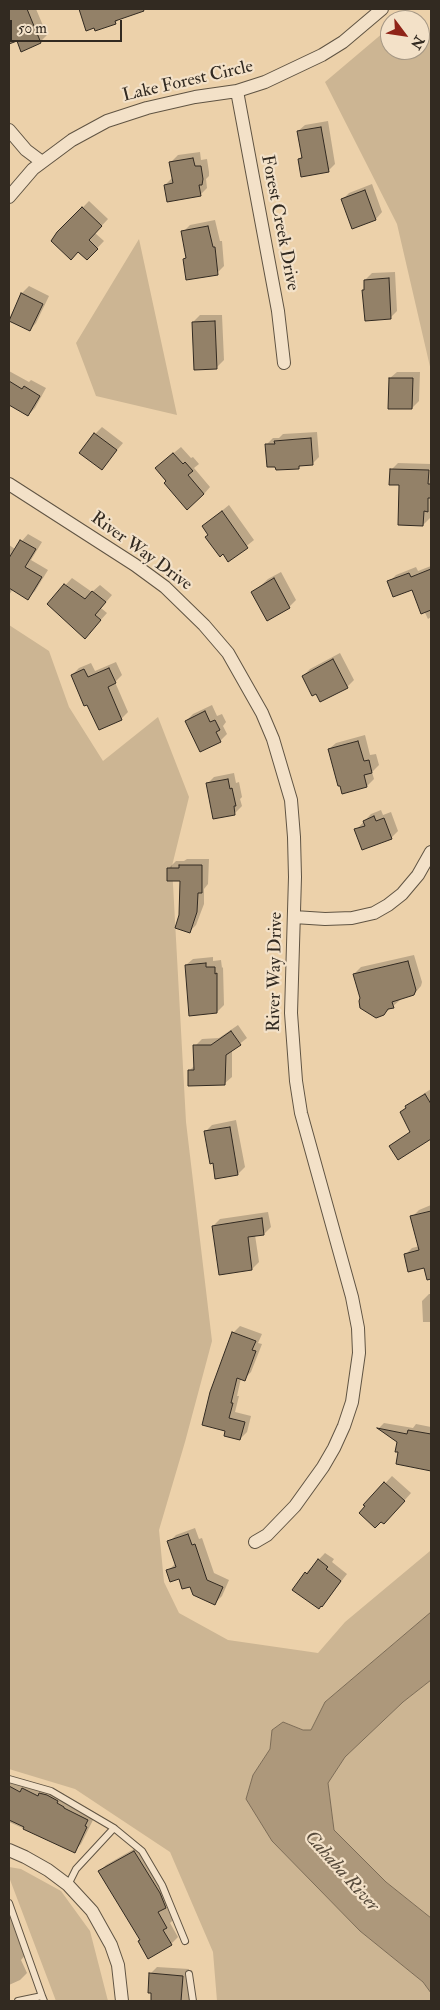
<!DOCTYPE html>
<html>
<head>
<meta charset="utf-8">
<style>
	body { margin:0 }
	#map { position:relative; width:440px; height:2010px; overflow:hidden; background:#ecd1aa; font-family:"IM FELL Double Pica",serif }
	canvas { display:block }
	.frame { position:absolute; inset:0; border:10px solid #322a21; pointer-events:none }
	.north { position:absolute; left:380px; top:10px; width:50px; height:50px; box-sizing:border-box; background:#f3e1c8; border:1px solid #a69885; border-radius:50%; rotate:121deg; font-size:14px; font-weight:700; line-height:20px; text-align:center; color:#322a21 }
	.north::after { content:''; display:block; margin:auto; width:18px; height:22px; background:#8f2418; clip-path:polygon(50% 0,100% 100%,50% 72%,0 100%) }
	.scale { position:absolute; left:10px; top:20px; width:112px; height:22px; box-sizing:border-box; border:2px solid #322a21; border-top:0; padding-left:6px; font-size:15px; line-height:18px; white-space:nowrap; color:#322a21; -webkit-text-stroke:4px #f3e1c8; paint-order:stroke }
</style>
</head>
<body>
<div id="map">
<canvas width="440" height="2010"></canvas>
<div class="frame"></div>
<div class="north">N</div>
<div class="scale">50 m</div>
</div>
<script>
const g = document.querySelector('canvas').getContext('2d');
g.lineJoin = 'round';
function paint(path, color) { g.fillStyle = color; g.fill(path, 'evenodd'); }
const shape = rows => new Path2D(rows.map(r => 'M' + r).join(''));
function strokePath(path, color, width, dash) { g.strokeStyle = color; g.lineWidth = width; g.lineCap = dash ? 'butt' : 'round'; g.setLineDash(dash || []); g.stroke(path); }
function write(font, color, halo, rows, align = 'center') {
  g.font = font + ' "IM FELL Double Pica",serif'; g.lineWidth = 4.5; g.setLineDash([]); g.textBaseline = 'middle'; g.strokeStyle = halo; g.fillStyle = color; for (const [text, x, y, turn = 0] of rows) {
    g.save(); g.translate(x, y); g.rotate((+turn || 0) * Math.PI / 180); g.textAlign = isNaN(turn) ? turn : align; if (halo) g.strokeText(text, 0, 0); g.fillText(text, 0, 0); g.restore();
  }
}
paint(shape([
	[390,27,390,50,420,50,420,39,431,34,431,371,397,224,325,82],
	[139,239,177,415,96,396,76,343],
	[9,625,49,651,69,707,103,761,158,717,189,797,172,866,186,1122,212,1341,185,1442,159,1530,164,1582,179,1613,228,1640,318,1653,345,1622,430,1551,431,1547,431,1612,325,1702,311,1730,304,1730,283,1722,272,1730,270,1749,253,1775,246,1799,272,1841,360,1931,423,1982,431,1993,431,2001,217,2001,213,1952,170,1852,75,1789,9,1769],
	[431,1680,431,1918,386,1882,334,1830,328,1783,345,1757,403,1702],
	[9,1867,21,1869,61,1891,90,1931,108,2001,56,2001,9,1877]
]), '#ccb593');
const water = shape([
	[431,1612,431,1680,403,1702,345,1757,328,1783,334,1830,386,1882,431,1918,431,1993,423,1982,360,1931,272,1841,246,1799,253,1775,270,1749,272,1730,283,1722,303,1730,311,1730,325,1702,431,1612]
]);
paint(water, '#ad987b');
strokePath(water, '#7c6c57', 1);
paint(shape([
	[9,9,36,9,47,35,40,42,17,39,12,41,9,34],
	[80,9,131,9,115,23,87,29],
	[328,121,335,164,328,171,299,159,302,156,298,131,305,125],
	[200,152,201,160,207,159,209,172,209,176,206,179,207,188,200,195,165,185,172,178,171,162,178,155],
	[372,184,382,212,376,219,342,200,349,193],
	[89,201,108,219,95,233,104,241,87,259,58,233],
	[215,220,220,241,222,241,224,266,217,273,184,260,187,256,183,232,190,225],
	[395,272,397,311,390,318,364,290,365,288,365,280,372,273],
	[29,286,49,296,36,323,30,330,9,319,22,293],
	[200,315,222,315,224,360,217,367,193,322],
	[9,371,29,382,31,380,46,388,35,408,28,415,9,403],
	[397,372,420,372,419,401,412,408,390,378],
	[102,427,123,443,102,468,95,434],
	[317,432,319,457,312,464,301,465,299,467,266,445,273,438,279,438,283,434],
	[181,447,191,458,193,457,199,464,194,468,210,487,204,494,168,481,164,461],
	[398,463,431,464,431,506,430,518,423,525,391,470],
	[229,505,254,540,229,560,203,526],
	[28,534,42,542,31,560,48,570,35,591,28,598,13,589,9,595,9,545,15,549],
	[431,566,431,617,428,619,413,588,389,582,396,575,416,567,418,571],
	[281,572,296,600,289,607,253,593,268,579],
	[72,578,92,592,100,585,112,595,101,608,107,613,92,630,48,604],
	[340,653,354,680,347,687,316,692,303,676,310,669],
	[116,662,122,675,115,682,128,712,121,719,72,675,79,668,91,663,95,671],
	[212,705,217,716,222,714,226,722,223,726,227,734,220,741,186,721,193,714],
	[365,735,370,755,376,754,379,765,372,772,374,779,367,786,329,749,336,743],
	[234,773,236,783,239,782,242,797,240,799,242,806,235,813,207,784,214,777],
	[381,810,383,815,391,812,398,831,391,838,356,830,371,814],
	[187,859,209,859,208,884,204,889,204,904,196,925,189,932,180,916,181,880,169,868,176,861,184,861],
	[414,955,422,982,421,986,414,994,400,998,400,1000,384,1014,361,999,354,974,361,967],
	[213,957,213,961,221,960,222,968,223,967,224,1005,217,1012,186,965,193,959],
	[238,1025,247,1038,232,1050,232,1077,225,1083,189,1071,195,1065,195,1046,202,1039,219,1038],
	[431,1089,431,1136,399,1158,391,1146,411,1131,407,1107,414,1100],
	[236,1120,245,1167,238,1174,216,1177,205,1132,212,1125],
	[431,1205,431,1265,409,1271,405,1255,412,1248,420,1246,412,1217,419,1210],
	[268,1212,271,1227,264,1234,255,1235,259,1262,252,1269,213,1226,220,1219],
	[429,1294,431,1294,431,1322,423,1322,422,1301],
	[240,1326,262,1334,258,1343,262,1344,251,1372,244,1379,241,1378,237,1396,239,1396,235,1412,251,1416,247,1432,240,1439,225,1436,233,1333],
	[384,1423,413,1428,416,1424,431,1427,431,1468,430,1469,399,1452,398,1441,378,1429],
	[392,1476,411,1493,391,1516,365,1505],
	[195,1528,199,1539,202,1538,214,1573,229,1580,222,1596,215,1603,179,1577,168,1571,176,1563,169,1542,176,1535],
	[325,1553,334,1559,332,1562,347,1574,322,1606,294,1590,306,1573],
	[9,1780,45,1789,47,1787,60,1792,64,1794,63,1796,94,1813,91,1819,93,1820,81,1844,74,1851,9,1822],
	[141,1845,167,1886,172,1900,166,1906,173,1920,170,1923,178,1937,171,1944,141,1940,99,1872,106,1865],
	[9,1908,28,1952,21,1960,27,1973,20,1980,9,1985],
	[157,1967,189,1969,188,1987,192,2001,152,2001,150,1974]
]), '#0003');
const building = shape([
	[9,9,27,9,41,43,21,52,17,41,9,44,9,9],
	[79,9,143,9,144,11,115,21,116,24,95,31,94,28,86,31,79,9],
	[321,127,329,172,301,177,298,159,302,158,297,131,321,127],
	[193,158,195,166,201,166,203,179,202,185,199,185,201,196,167,202,164,185,173,183,169,162,193,158],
	[365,190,376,220,352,229,341,199,365,190],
	[82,207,102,226,89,240,98,249,87,260,78,252,71,260,51,241,57,232,82,207],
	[208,226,213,247,215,247,218,275,186,280,183,259,186,258,181,231,208,226],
	[389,278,391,319,365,321,362,290,364,290,364,280,389,278],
	[21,293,43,304,30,331,9,321,21,293],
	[215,321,217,369,194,370,192,322,215,321],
	[389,378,413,378,412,409,388,409,389,378],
	[9,381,22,389,24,386,40,396,28,416,9,405,9,381],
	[94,433,117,450,102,470,79,453,94,433],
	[311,438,313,465,299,466,299,469,276,470,275,467,267,467,265,444,275,444,274,441,311,438],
	[173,453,183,464,185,462,193,471,188,475,204,494,187,510,164,483,166,481,155,468,173,453],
	[390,469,429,470,428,484,431,484,431,498,428,498,428,512,424,511,423,526,398,525,399,485,389,485,390,469],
	[222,511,248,548,228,562,223,554,220,557,205,537,208,535,202,526,222,511],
	[20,540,36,549,25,567,42,577,28,600,9,588,9,558,20,540],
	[431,569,431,610,421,614,412,590,393,597,387,581,409,573,411,577,431,569],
	[274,578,290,608,267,621,251,592,274,578],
	[64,584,85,599,92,591,106,602,95,615,101,620,85,639,47,604,64,584],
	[333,659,348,688,320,702,316,694,312,696,302,676,333,659],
	[109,668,116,683,108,687,122,720,99,730,87,705,84,706,71,675,84,669,88,677,109,668],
	[205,711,210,722,215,720,220,730,216,732,221,742,200,752,185,721,205,711],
	[358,741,364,761,369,760,372,773,364,775,367,787,342,794,340,786,338,786,328,749,358,741],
	[228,779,230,789,232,788,236,806,234,806,235,815,213,819,206,783,228,779],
	[374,816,376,821,384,818,392,839,362,850,354,829,365,826,363,821,374,816],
	[179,865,202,865,202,893,198,893,197,912,190,933,175,928,179,915,180,881,167,881,167,868,179,868,179,865],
	[408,961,416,990,414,995,392,1002,394,1008,388,1009,384,1015,376,1018,360,1008,359,1001,360,998,353,974,408,961],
	[206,963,206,967,215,967,215,974,217,973,217,1013,189,1016,185,965,206,963],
	[231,1031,241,1045,226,1055,225,1085,188,1086,188,1070,194,1070,193,1045,211,1045,231,1031],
	[425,1094,431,1104,431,1139,398,1160,389,1146,410,1132,400,1112,406,1108,405,1106,425,1094],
	[230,1127,238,1175,215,1179,213,1163,210,1164,204,1131,230,1127],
	[431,1211,431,1279,427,1280,424,1268,408,1272,404,1254,419,1250,410,1216,431,1211],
	[262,1218,264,1235,248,1237,252,1270,219,1275,212,1226,262,1218],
	[232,1332,256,1341,252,1350,256,1351,245,1381,237,1378,231,1403,233,1403,229,1418,245,1422,240,1440,224,1436,225,1431,202,1425,210,1392,232,1332],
	[377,1428,407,1434,408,1430,431,1434,431,1471,396,1464,398,1452,395,1452,397,1442,377,1428],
	[384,1482,405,1501,384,1524,381,1522,375,1528,359,1513,365,1506,363,1505,384,1482],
	[188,1534,192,1545,195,1544,207,1580,223,1587,215,1605,193,1595,190,1587,182,1589,179,1579,170,1582,166,1570,176,1567,167,1541,188,1534],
	[318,1559,328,1567,326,1569,341,1581,322,1607,321,1606,319,1609,292,1590,305,1572,307,1574,318,1559],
	[9,1786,20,1792,22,1788,38,1796,39,1793,47,1795,58,1801,57,1803,64,1807,64,1808,88,1820,85,1826,87,1827,75,1853,23,1829,24,1827,9,1820,9,1786],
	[134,1851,160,1893,166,1908,158,1912,167,1928,163,1930,172,1945,148,1959,138,1941,140,1940,98,1871,134,1851],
	[149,1973,183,1976,181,2001,151,2001,151,1993,148,1993,149,1973]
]);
paint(building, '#938168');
strokePath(building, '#322a21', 1);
const service = shape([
	[9,1779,51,1791,114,1828,76,1869,68,1885],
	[114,1828,142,1851,162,1885,185,1941],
	[9,1903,42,1996],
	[189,1974,193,2001],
	[18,2001,42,1996,44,2001]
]);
const minor = shape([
	[237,91,278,311,284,363],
	[9,130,26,150,42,162],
	[9,197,33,169,72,140,107,121,147,108,195,97,237,91,265,82,322,55,343,42,382,9],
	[9,484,135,565,165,587,204,625,228,653,262,713,273,739,291,800,294,837,295,877,291,1013,296,1081,301,1113,352,1297,358,1328,359,1353,352,1402,344,1426,334,1448,323,1467,295,1506,267,1535,255,1542],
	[294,917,325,919,352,918,374,913,388,905,402,894,418,875,431,852],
	[9,1850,25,1857,48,1870,68,1885,92,1911,111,1945,118,1965,122,2001]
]);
strokePath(service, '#605443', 8);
strokePath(minor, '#605443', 14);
strokePath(service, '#f3e1c8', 6);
strokePath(minor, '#f3e1c8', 12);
write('18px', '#322a21', '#f3e1c8', [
	["Lake Forest Circle",188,82,-13],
	["Forest Creek Drive",279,223,79],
	["River Way Drive",141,552,36],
	["River Way Drive",276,972,-89]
]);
write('italic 19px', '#574b3c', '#f3e1c8', [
	["Cahaba River",341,1872,48]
]);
</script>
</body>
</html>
